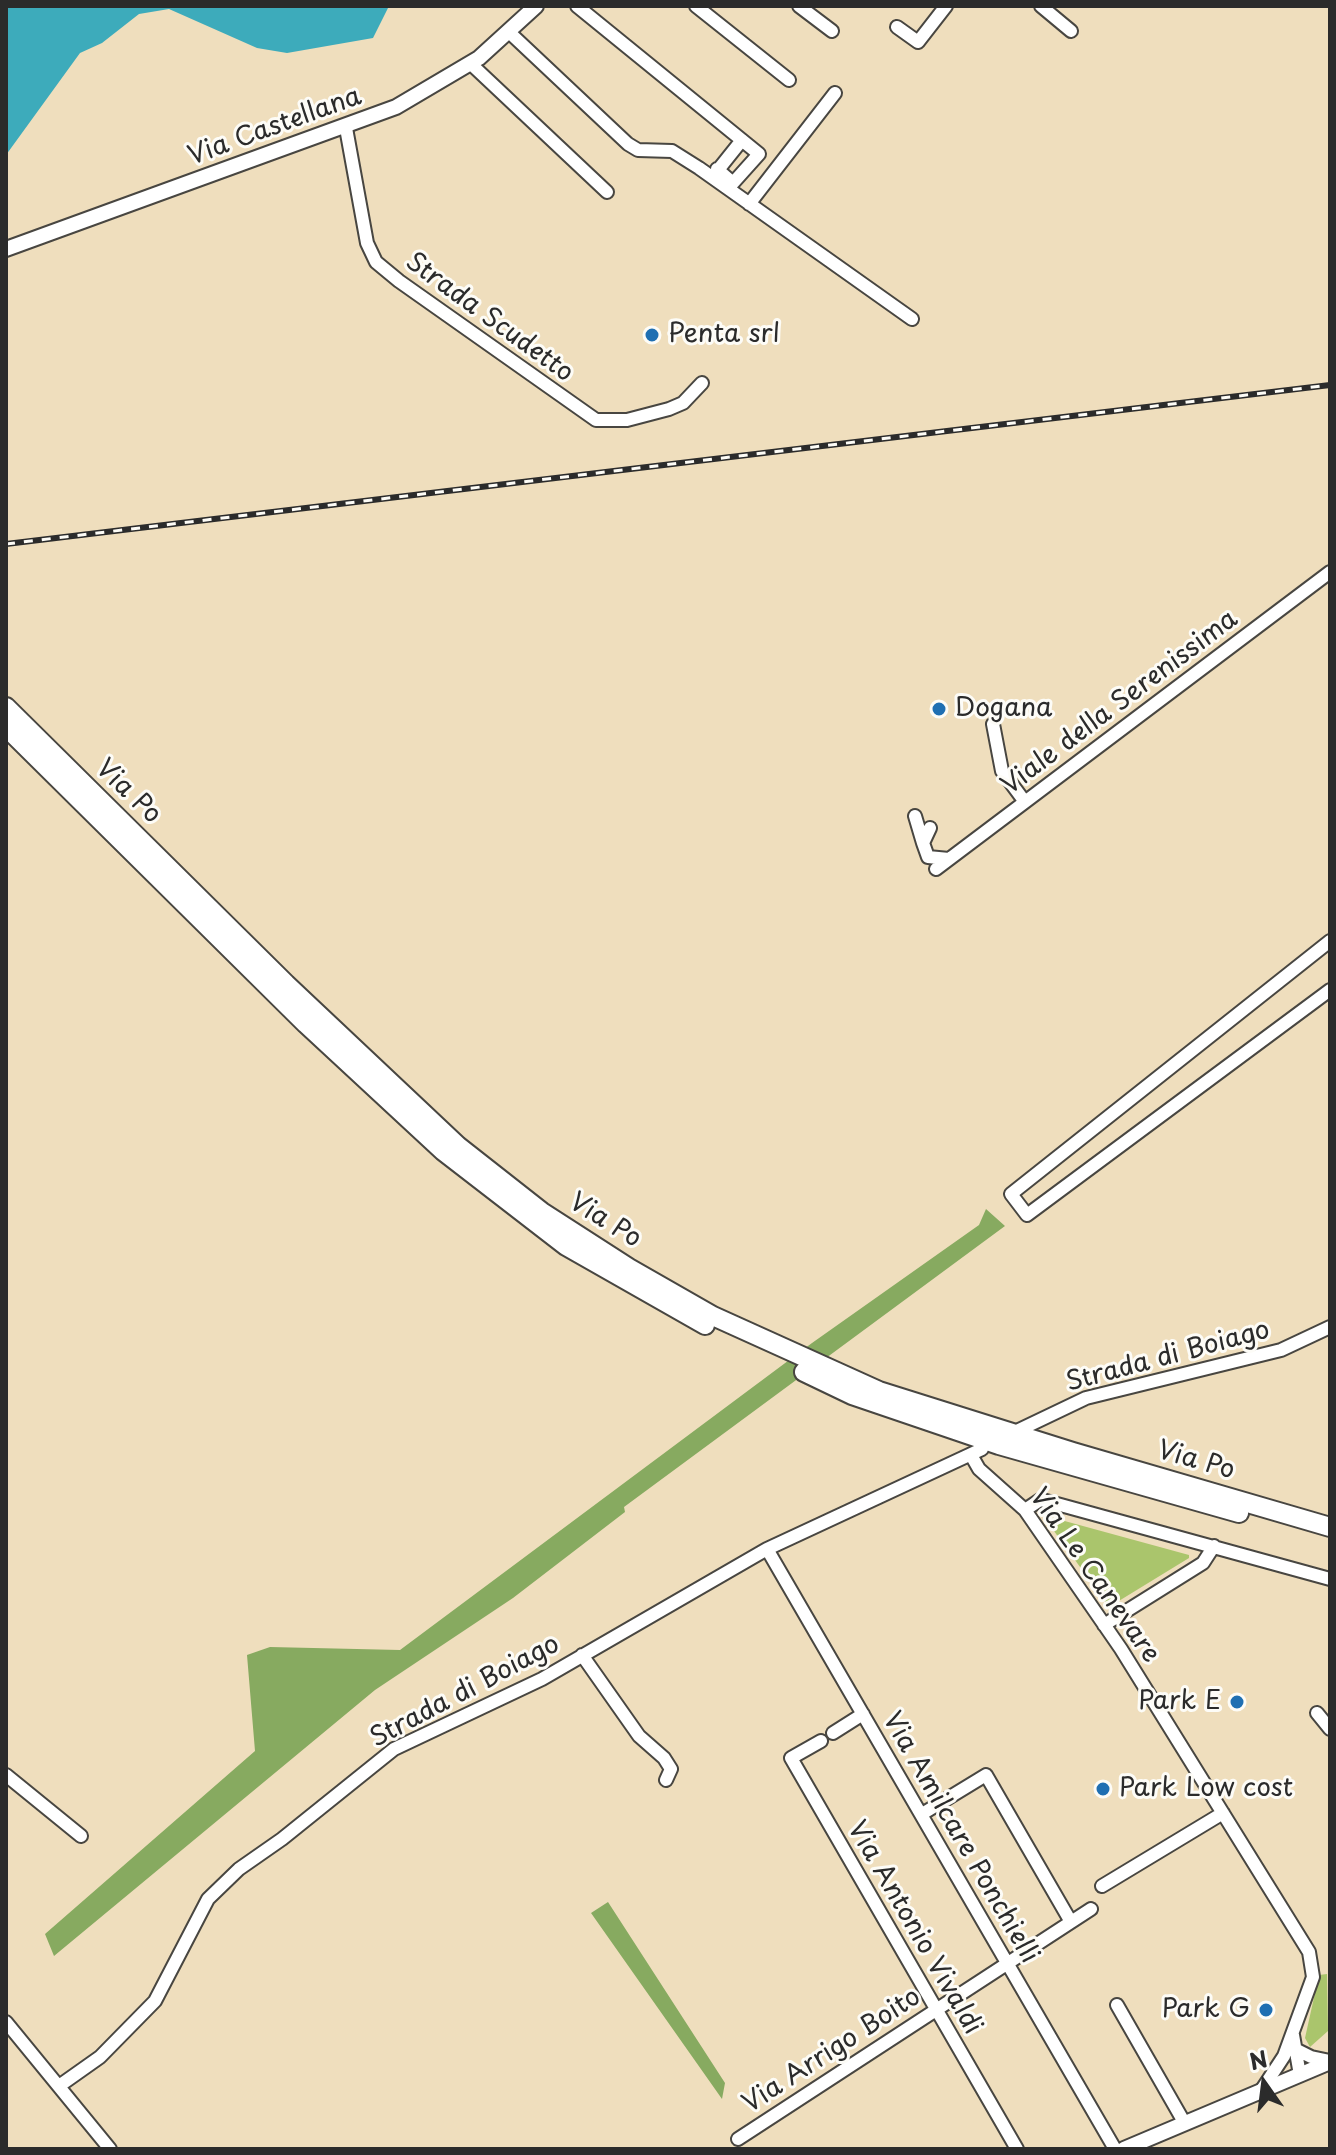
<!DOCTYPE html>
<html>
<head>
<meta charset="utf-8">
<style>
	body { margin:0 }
	#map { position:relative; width:1336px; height:2155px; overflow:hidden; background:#efdebd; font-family:"Playpen Sans",sans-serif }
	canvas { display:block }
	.frame { position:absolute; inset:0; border:8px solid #2b2b2b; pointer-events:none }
	.north { position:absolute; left:1224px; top:2043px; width:80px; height:80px; -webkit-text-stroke:6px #fdfcf7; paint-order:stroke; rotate:346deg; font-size:22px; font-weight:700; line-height:32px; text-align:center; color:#2b2b2b }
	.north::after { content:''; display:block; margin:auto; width:28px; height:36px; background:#2b2b2b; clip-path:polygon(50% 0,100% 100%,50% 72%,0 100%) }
</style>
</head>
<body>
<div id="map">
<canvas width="1336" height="2155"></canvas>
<div class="frame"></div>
<div class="north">N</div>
</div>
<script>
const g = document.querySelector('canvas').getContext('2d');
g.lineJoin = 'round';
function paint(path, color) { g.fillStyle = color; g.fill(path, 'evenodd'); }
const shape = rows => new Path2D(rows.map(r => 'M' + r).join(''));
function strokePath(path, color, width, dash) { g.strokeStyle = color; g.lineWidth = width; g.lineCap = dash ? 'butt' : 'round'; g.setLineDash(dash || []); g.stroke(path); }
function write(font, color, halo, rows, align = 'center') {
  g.font = font + ' "Playpen Sans",sans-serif'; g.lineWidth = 6; g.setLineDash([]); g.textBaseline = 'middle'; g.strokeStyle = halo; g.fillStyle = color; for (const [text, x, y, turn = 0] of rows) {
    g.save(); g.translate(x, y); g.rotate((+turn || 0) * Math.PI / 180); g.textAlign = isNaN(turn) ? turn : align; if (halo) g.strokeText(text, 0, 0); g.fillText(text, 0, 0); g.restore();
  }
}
paint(shape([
	[1050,1517,1189,1555,1189,1558,1109,1607,1046,1520],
	[1327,1974,1328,2031,1310,2047,1305,2038,1319,1975]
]), '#aac56c');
paint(shape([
	[986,1209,1005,1226,624,1507,625,1512,513,1598,375,1690,54,1956,45,1934,255,1751,247,1655,270,1647,400,1650,812,1343,979,1225],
	[608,1902,725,2083,722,2099,591,1913]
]), '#87aa60');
paint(shape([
	[6,6,389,6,373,38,287,53,257,48,169,9,139,14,102,43,80,53,6,155]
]), '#3dabbb');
const minor = shape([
	[577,6,759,154,733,183,717,169],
	[696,6,789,80],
	[799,6,832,31],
	[1041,6,1071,31],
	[897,27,918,42,946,6],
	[510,33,628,144,638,150,672,151,699,168,912,319],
	[471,64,607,192],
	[346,128,367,243,376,262,399,281,596,420,627,420,669,409,683,403,702,383],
	[714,175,742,140],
	[749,204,835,93],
	[993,724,1002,771,1025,802],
	[915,816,923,843],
	[930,828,923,843,928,857,949,859],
	[936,869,1330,572],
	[1330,941,1011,1194,1027,1215,1330,990],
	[1019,1430,1086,1398,1281,1350,1330,1327],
	[971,1455,979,1469,1025,1510,1121,1649,1309,1952,1313,1977,1284,2056,1261,2091],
	[1025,1510,1040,1500,1046,1501,1330,1579],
	[767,1549,1115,2149],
	[1104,1625,1203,1563,1214,1546],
	[582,1655,639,1736,664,1758,671,1769,666,1780],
	[1317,1713,1330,1729],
	[833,1733,863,1714],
	[821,1741,791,1758,1017,2149],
	[6,1775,81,1836],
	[922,1814,986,1775,1071,1922],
	[1102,1886,1223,1813],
	[1117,2005,1184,2122],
	[6,2022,110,2149],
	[1293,2035,1300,2075],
	[1297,2050,1311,2057,1330,2061],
	[59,2086,100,2057,155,2001,208,1899,239,1869,282,1839,394,1749,542,1679,767,1549,982,1449],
	[738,2139,1091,1909]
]);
const major = shape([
	[6,249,396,107,479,58,536,6],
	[1124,2149,1330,2062]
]);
const highway = shape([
	[6,707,286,984,458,1146,542,1212,629,1268,713,1316,879,1391,1073,1452,1330,1527],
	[6,727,306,1024,443,1151,566,1246,705,1325],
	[804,1372,852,1395,999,1445,1239,1513]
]);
strokePath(minor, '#484641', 16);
strokePath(major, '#484641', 18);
strokePath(highway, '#484641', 22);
strokePath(minor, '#fff', 12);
strokePath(major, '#fff', 14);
strokePath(highway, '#fff', 18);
const rail = shape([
	[6,544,1330,385]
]);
strokePath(rail, '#2b2b2b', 6);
strokePath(rail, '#fdfcf7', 3, [9]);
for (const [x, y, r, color] of [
	[652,335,8,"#1f6fb2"],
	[939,709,8,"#1f6fb2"],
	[1237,1702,8,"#1f6fb2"],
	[1103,1789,8,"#1f6fb2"],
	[1266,2010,8,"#1f6fb2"]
]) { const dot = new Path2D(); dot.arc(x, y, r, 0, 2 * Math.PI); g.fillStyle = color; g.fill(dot); strokePath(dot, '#fdfcf7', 3); }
write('26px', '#2b2b2b', '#fdfcf7', [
	["Via Castellana",275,127,-20],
	["Strada Scudetto",489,318,36],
	["Viale della Serenissima",1120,703,-37],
	["Via Po",128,792,44],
	["Via Po",605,1221,32],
	["Strada di Boiago",1168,1357,-15],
	["Via Po",1196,1461,16],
	["Via Le Canevare",1094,1576,55],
	["Strada di Boiago",465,1692,-28],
	["Via Amilcare Ponchielli",960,1838,60],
	["Via Antonio Vivaldi",914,1928,60],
	["Via Arrigo Boito",832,2051,-33]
]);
write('26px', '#2b2b2b', '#fdfcf7', [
	["Penta srl",668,335],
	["Dogana",955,709],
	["Park E",1221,1702,"right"],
	["Park Low cost",1119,1789],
	["Park G",1250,2010,"right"]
], 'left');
</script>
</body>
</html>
